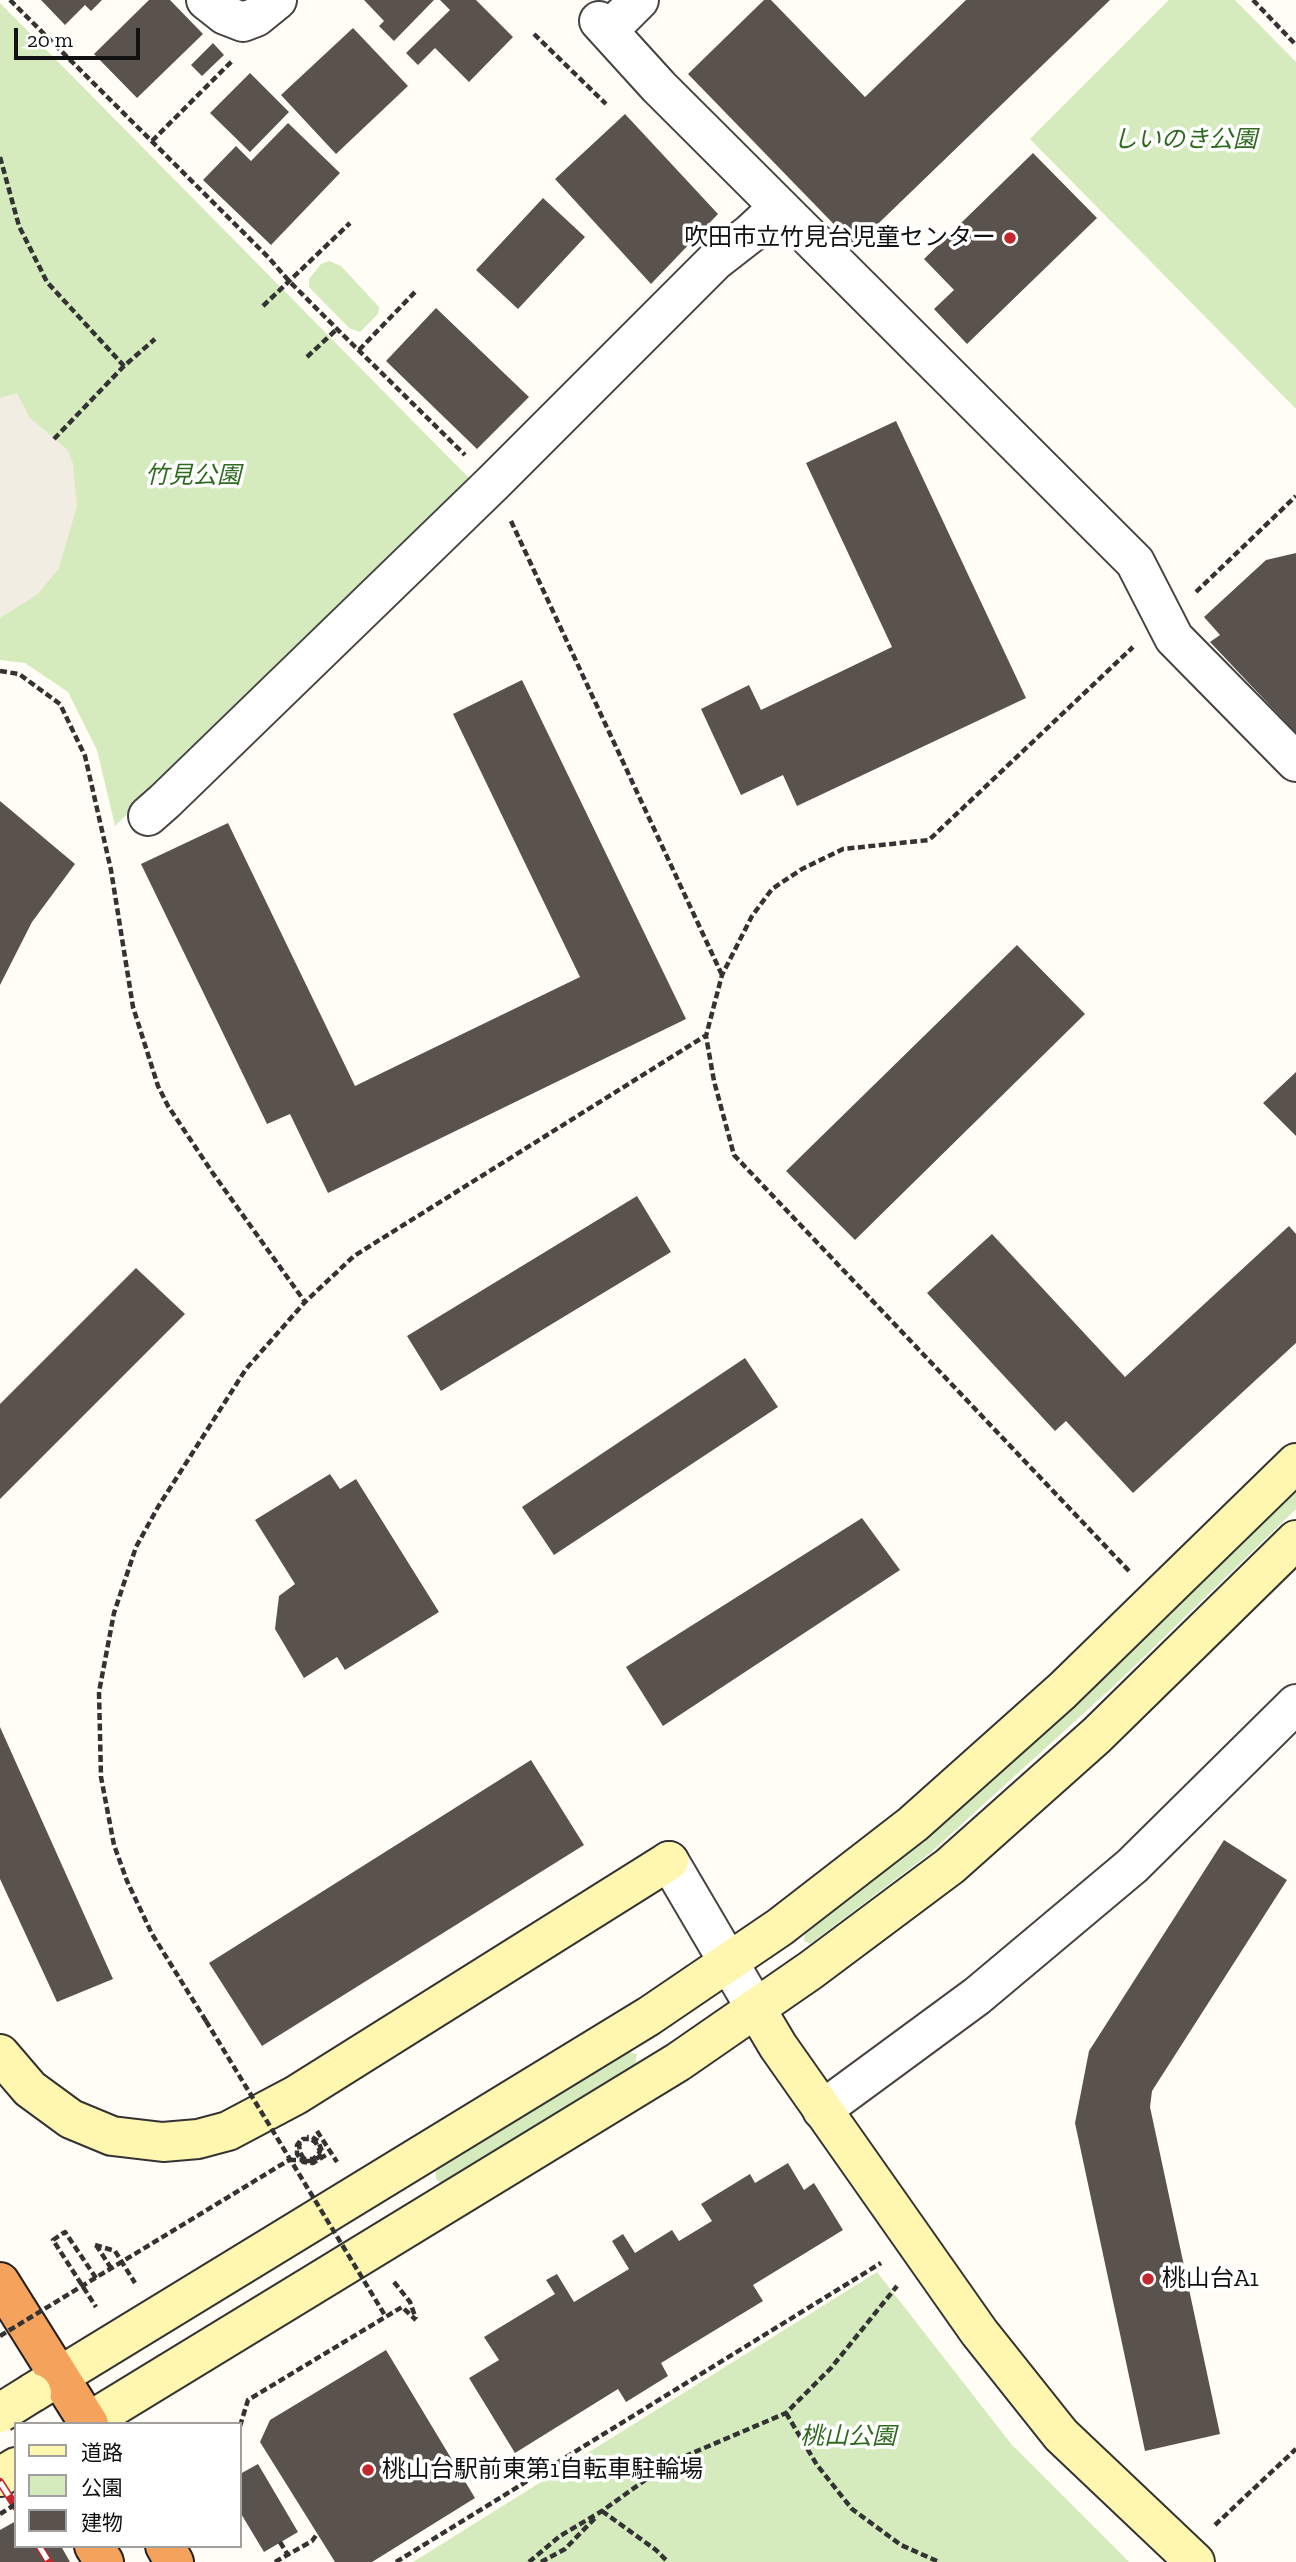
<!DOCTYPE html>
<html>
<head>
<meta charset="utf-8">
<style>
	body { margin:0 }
	#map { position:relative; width:1296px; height:2562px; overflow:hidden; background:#fffdf5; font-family:"Zilla Slab","Noto Sans JP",serif }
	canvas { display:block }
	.legend { position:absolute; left:14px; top:2422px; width:228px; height:126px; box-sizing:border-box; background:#fff; border:2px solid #a0a0a0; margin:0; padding:9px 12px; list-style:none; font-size:21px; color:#111 }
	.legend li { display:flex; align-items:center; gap:14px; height:35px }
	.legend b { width:35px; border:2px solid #a0a0a0 }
	.scale { position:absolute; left:14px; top:28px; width:126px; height:32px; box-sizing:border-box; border:4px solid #111; border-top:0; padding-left:9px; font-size:21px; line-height:24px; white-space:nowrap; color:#111; -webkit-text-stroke:5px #fff; paint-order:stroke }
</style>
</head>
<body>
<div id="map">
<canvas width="1296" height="2562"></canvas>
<ul class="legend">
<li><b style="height:9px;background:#fff6b0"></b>道路</li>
<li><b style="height:19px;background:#d5ebbd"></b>公園</li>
<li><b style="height:19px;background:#5a524d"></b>建物</li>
</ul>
<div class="scale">20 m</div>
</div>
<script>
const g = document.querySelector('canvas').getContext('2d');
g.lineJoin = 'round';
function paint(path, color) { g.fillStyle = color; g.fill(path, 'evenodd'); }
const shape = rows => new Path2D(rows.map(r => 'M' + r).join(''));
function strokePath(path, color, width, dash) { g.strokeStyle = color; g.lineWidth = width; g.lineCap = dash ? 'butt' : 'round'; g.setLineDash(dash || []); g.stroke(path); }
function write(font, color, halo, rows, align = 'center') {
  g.font = font + ' "Zilla Slab","Noto Sans JP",serif'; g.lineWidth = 7; g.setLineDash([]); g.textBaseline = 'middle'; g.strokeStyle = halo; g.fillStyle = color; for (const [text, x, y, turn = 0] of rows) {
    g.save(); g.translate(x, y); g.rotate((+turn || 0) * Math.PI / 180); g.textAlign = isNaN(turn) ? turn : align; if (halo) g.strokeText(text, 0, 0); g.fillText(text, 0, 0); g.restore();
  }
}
paint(shape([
	[1169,0,1235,0,1296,62,1296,409,1030,139],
	[0,3,469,478,115,826,97,750,68,692,25,663,0,660],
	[329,261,341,266,379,307,378,314,360,332,349,328,309,287,309,279,321,264],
	[1296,1489,1296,1509,1118,1682,929,1854,810,1944,804,1941,805,1932,994,1780],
	[628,2052,637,2054,635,2064,442,2183,436,2179,436,2171],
	[877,2272,1012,2445,1129,2562,413,2562]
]), '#d5ebbd');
paint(shape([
	[17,393,30,418,68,450,73,464,77,506,59,568,38,594,0,618,0,398]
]), '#f1ede2');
paint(shape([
	[41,0,102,0,91,11,85,5,65,25],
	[149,0,170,0,203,34,137,98,94,54],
	[364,0,434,0,394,41,379,26,384,21],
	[440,0,476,0,513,37,469,82,435,48,418,65,406,53,450,10],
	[764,0,771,0,865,97,966,0,1110,0,855,246,688,74],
	[353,28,408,86,336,154,281,95],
	[213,43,224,55,202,76,191,65],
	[250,73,289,112,250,152,210,113],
	[625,114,718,214,651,284,555,179],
	[288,123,340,173,271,245,203,180,236,146,251,161],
	[1033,153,1097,218,967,344,934,309,954,290,924,259],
	[543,198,585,237,518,309,476,270],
	[436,308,529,397,477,449,386,361],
	[896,421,1026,698,797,806,783,775,741,795,701,709,749,685,761,710,892,647,806,463],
	[1296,553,1296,733,1210,642,1220,635,1204,617,1266,560],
	[522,680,686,1019,328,1193,290,1114,267,1124,141,864,228,823,355,1086,580,977,453,714],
	[0,801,75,864,32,922,0,985],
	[1017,945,1085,1014,855,1240,786,1171],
	[1296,1072,1296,1136,1263,1103],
	[637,1196,671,1252,441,1391,407,1336],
	[1289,1226,1296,1234,1296,1343,1133,1493,1066,1421,1055,1431,927,1293,992,1234,1125,1377],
	[136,1268,185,1314,0,1499,0,1404],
	[745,1358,778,1407,554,1555,522,1507],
	[330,1474,340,1489,356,1479,439,1612,345,1670,337,1657,304,1678,275,1629,279,1596,295,1584,255,1520],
	[862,1518,900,1570,663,1726,626,1667],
	[0,1727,113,1979,57,2002,0,1879],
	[531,1760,584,1845,262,2046,209,1963],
	[1224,1840,1287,1880,1152,2091,1150,2107,1220,2434,1145,2451,1075,2123,1089,2051],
	[788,2163,804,2190,814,2183,843,2230,753,2285,763,2301,661,2363,668,2376,626,2402,618,2389,515,2453,469,2378,499,2360,484,2337,555,2294,546,2280,557,2274,574,2302,629,2269,612,2241,623,2234,635,2253,672,2230,679,2241,712,2221,701,2204,750,2174,755,2183],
	[386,2350,475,2498,372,2562,335,2562,260,2442,270,2420],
	[258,2464,298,2532,264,2552,240,2512,240,2474],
	[16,2521,16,2546,61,2546,70,2562,0,2562,0,2530]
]), '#5a524d');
const street = shape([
	[206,0,225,15,243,22,256,17,277,0],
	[599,21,659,87,1135,562,1174,638,1296,762],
	[608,31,639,0],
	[148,816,165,801,493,483,715,261,751,233,779,207],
	[669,1861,756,2009],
	[822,2110,977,1996,1132,1866,1296,1704]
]);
const secondary = shape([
	[756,2009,778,2046,979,2332,1061,2435,1195,2562],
	[0,2054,30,2089,71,2119,112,2136,163,2142,198,2139,228,2131,296,2095,669,1861],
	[32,2393,649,2016,780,1927,913,1824,1062,1691,1296,1463],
	[85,2424,678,2062,811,1970,950,1866,1097,1735,1296,1540],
	[0,2477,16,2467]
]);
const highway = shape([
	[0,2282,89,2424],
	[94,2546,104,2562],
	[165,2546,174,2562]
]);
strokePath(street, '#444', 42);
strokePath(secondary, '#333', 42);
strokePath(highway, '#222', 42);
strokePath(shape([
	[10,0,269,258,289,281,337,329,465,455],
	[1253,0,1296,45],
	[534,34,606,104],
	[152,141,233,60],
	[0,157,19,226,47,282,124,366],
	[263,306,350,223],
	[359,350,416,291],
	[307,357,337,329],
	[54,439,124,366,155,339],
	[511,521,722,975],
	[1196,592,1296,496],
	[0,671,19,674,60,704,85,756,111,870,133,1007,158,1086,168,1106,212,1172,305,1302],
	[1129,1571,734,1155,714,1081,706,1036,722,975,752,916,772,889,802,869,843,849,929,840,1133,647],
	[206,2021,152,1934,127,1881,114,1845,101,1777,99,1692,114,1613,136,1547,158,1507,246,1369,305,1302,354,1256,705,1036],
	[317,2131,337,2162],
	[300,2141,297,2145,297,2154,303,2162,313,2163,331,2152],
	[289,2160,302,2160,306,2159,313,2159,318,2155,320,2151,316,2143,311,2139,303,2139,299,2145,300,2152,305,2161,312,2161,319,2157,322,2151,318,2141,312,2137,307,2137],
	[95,2245,115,2251,135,2283],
	[96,2245,111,2268],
	[96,2278,65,2232,53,2240,96,2307],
	[394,2282,410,2302,416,2319],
	[786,2413,817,2465,852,2509,901,2545,939,2562],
	[240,2426,248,2400,402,2307,416,2320],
	[602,2511,656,2550,668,2562],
	[1215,2525,1296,2449],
	[280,2542,288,2555],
	[275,2562,312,2541,317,2534],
	[396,2562,881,2263],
	[529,2562,560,2536,602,2511,669,2463,786,2413,831,2368,897,2286],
	[541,2562,565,2549,596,2517]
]), '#333', 4.5, [7, 3.5]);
strokePath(street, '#fff', 38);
strokePath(secondary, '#fff6b0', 38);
strokePath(highway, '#f5a25d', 38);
const rail = shape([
	[0,2482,16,2507],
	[39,2546,49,2562]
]);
strokePath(rail, '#c4262e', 8);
strokePath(rail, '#fff', 5, [16]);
const secondaryBridge = shape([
	[0,2413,32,2393]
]);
strokePath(secondaryBridge, '#333', 42, []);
strokePath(shape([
	[206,2021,386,2317],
	[0,2336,289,2160],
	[0,2514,16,2504]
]), '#333', 4.5, [7, 3.5]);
strokePath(secondaryBridge, '#fff6b0', 38);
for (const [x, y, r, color] of [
	[1010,238,7,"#c4262e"],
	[1148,2279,7,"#c4262e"],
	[368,2470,7,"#c4262e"]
]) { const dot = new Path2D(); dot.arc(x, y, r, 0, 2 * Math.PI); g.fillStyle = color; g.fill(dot); strokePath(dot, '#fff', 2.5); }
write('italic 24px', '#2f6b1f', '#fff', [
	["しいのき公園",1185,140],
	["竹見公園",193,476],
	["桃山公園",848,2437]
]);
write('24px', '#111', '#fff', [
	["吹田市立竹見台児童センター",996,238,"right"],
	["桃山台A1",1162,2279],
	["桃山台駅前東第1自転車駐輪場",382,2470]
], 'left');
</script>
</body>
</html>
